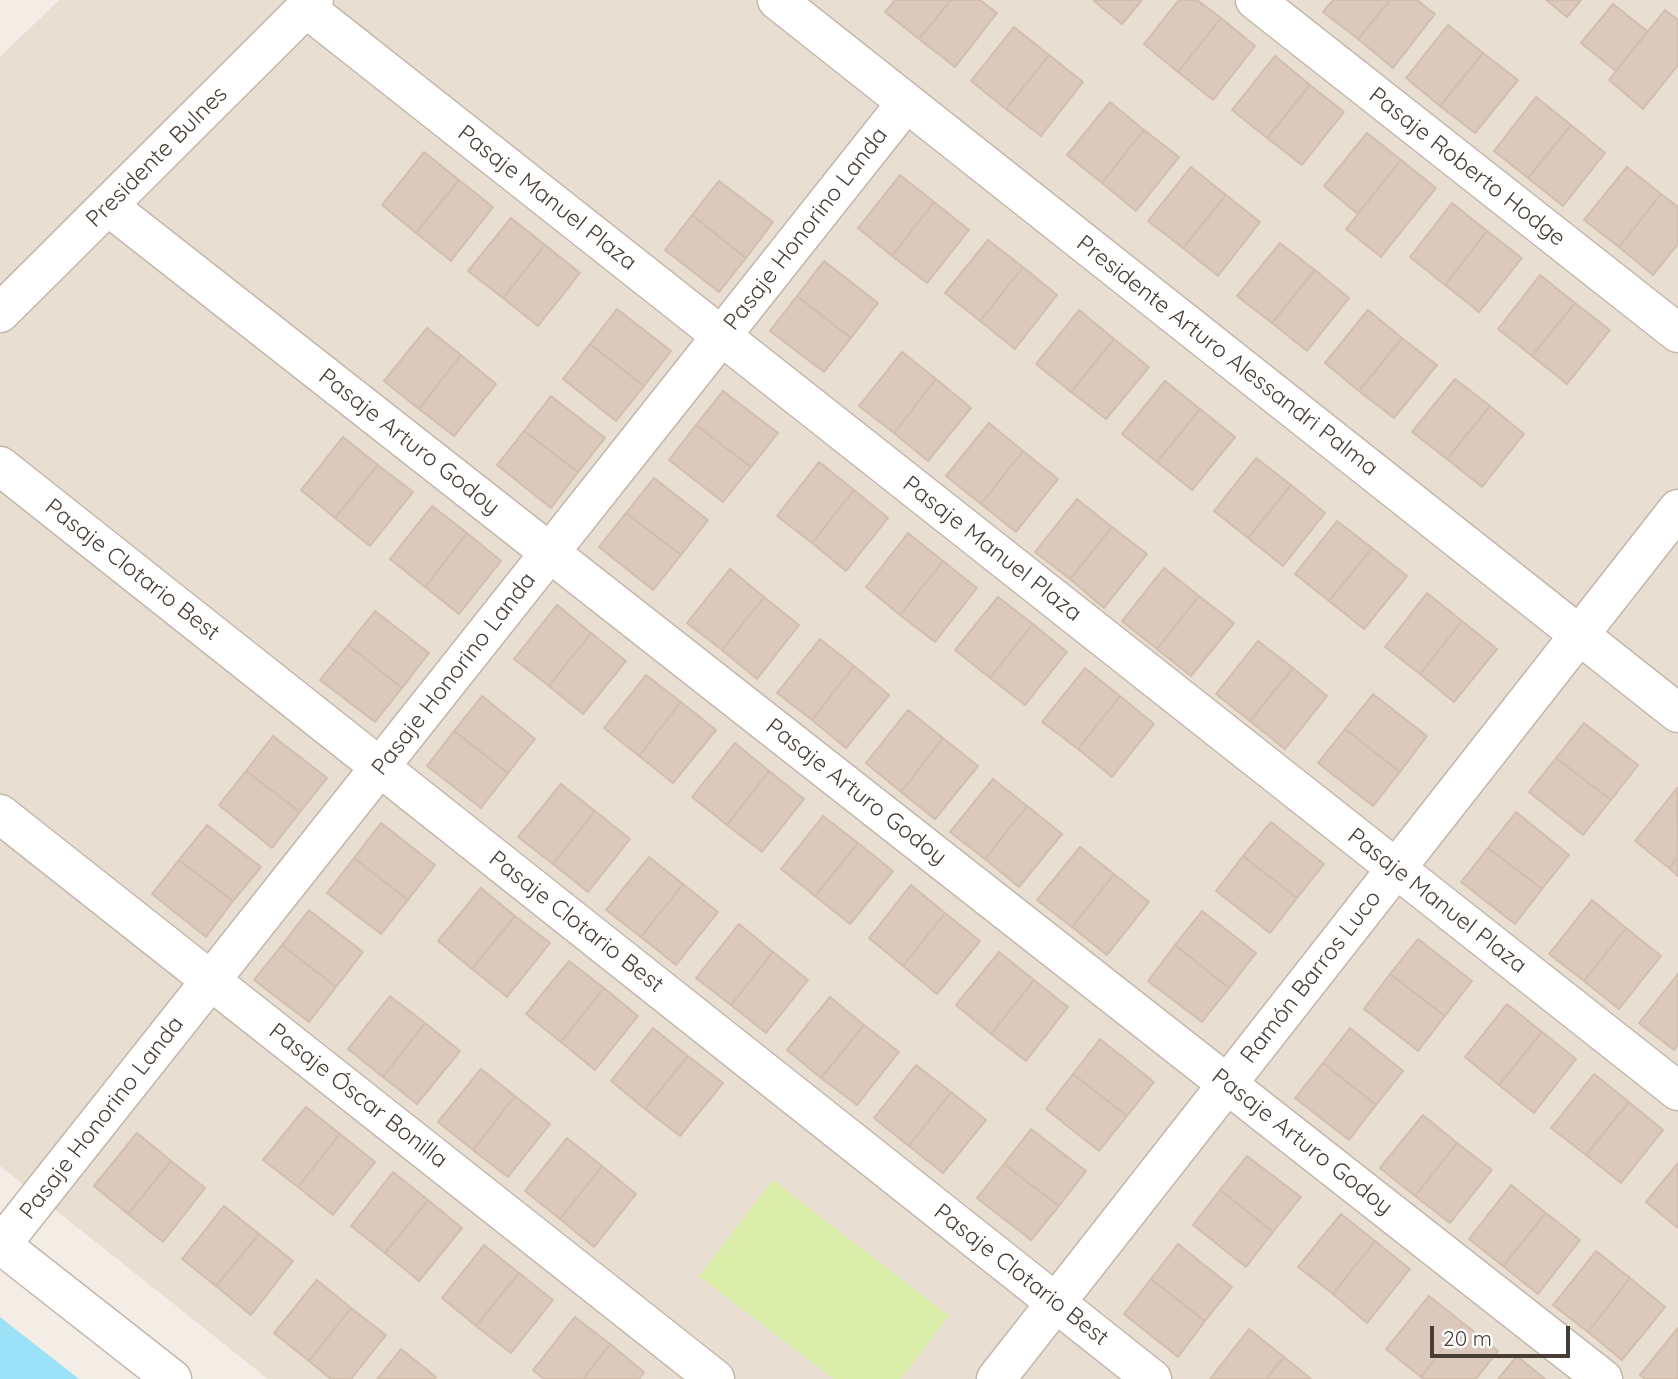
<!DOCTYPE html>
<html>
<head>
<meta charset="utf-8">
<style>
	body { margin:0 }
	#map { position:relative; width:1678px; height:1379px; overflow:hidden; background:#f4ede5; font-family:Quicksand,sans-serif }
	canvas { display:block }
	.scale { position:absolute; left:1430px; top:1326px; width:140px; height:32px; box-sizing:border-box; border:4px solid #483d34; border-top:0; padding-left:9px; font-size:21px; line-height:24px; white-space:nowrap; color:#483d34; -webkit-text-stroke:5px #fff; paint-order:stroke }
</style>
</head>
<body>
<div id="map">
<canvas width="1678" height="1379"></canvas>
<div class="scale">20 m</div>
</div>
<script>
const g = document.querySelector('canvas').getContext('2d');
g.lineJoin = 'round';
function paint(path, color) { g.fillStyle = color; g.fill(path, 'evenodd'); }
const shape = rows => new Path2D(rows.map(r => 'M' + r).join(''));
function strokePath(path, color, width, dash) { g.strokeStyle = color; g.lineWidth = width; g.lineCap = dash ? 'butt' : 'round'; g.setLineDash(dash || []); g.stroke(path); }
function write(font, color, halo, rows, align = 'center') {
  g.font = font + ' Quicksand,sans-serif'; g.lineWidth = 5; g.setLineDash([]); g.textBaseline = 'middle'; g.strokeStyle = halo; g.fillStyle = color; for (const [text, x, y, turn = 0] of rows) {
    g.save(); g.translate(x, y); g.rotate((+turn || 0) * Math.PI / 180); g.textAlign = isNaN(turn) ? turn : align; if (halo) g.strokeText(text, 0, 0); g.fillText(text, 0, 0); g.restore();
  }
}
paint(shape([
	[59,0,1678,0,1678,1379,268,1379,0,1166,0,57]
]), '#e9ded2');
paint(shape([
	[773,1180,949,1316,901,1379,834,1379,699,1276]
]), '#daeda9');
paint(shape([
	[0,1317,79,1379,0,1379]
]), '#9be1f8');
const building = shape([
	[895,0,951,0,919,39,885,12,895,0],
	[951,0,980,0,997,13,955,67,919,39,951,0],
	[1093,0,1142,0,1122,24,1093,0],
	[1179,0,1197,0,1221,18,1178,72,1144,44,1179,0],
	[1333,0,1390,0,1358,39,1323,12,1333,0],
	[1390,0,1417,0,1435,14,1393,68,1358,39,1390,0],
	[1546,0,1581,0,1567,17,1546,0],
	[1613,4,1647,31,1616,71,1581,43,1613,4],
	[1665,10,1678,20,1678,65,1643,109,1609,80,1665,10],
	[1221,18,1255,46,1213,100,1178,72,1221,18],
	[1448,25,1483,53,1440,106,1406,78,1448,25],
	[1014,27,1049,55,1006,109,971,81,1014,27],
	[1483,53,1518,80,1475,133,1440,106,1483,53],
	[1049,55,1083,82,1041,136,1006,109,1049,55],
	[1275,56,1310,85,1267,138,1232,110,1275,56],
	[1310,85,1344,112,1302,165,1267,138,1310,85],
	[1536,97,1571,125,1528,178,1494,151,1536,97],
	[1110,102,1144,130,1102,183,1067,155,1110,102],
	[1571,125,1605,153,1563,206,1528,178,1571,125],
	[1144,130,1179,157,1136,211,1102,183,1144,130],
	[1367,133,1401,160,1358,214,1324,186,1367,133],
	[424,152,459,180,416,233,382,205,424,152],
	[1401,160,1436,188,1381,257,1346,229,1401,160],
	[1191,167,1226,195,1183,248,1148,221,1191,167],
	[1627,167,1661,194,1619,247,1584,220,1627,167],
	[900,175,934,202,892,256,858,228,900,175],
	[459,180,493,207,451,261,416,233,459,180],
	[719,181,773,222,746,258,692,215,719,181],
	[1661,194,1678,207,1678,244,1653,275,1619,247,1661,194],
	[1226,195,1260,222,1218,276,1183,248,1226,195],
	[934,202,969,230,927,283,892,256,934,202],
	[1452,203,1487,231,1445,285,1410,257,1452,203],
	[692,215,746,258,719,292,665,250,692,215],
	[511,218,545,245,503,298,468,271,511,218],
	[1487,231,1522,258,1479,312,1445,285,1487,231],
	[988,240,1023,267,980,321,945,293,988,240],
	[1280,243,1315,270,1272,323,1237,296,1280,243],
	[545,245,580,273,538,326,503,298,545,245],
	[824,261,878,303,851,338,797,296,824,261],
	[1023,267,1057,295,1015,349,980,321,1023,267],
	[1315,270,1349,298,1307,351,1272,323,1315,270],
	[1540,275,1575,303,1532,356,1498,329,1540,275],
	[797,296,851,338,824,372,770,331,797,296],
	[1575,303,1610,330,1567,384,1532,356,1575,303],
	[617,309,671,351,644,386,590,344,617,309],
	[1079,310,1114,339,1071,392,1036,364,1079,310],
	[1368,310,1402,338,1359,391,1325,363,1368,310],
	[427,328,461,355,419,409,384,381,427,328],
	[1402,338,1437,365,1394,418,1359,391,1402,338],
	[1114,339,1149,367,1106,419,1071,392,1114,339],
	[590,344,644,386,616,421,563,379,590,344],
	[902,352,936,379,894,433,859,406,902,352],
	[461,355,496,384,454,436,419,409,461,355],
	[936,379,971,408,928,461,894,433,936,379],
	[1455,379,1490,406,1447,459,1412,432,1455,379],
	[1165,381,1200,409,1157,462,1122,434,1165,381],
	[723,391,778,433,751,467,696,425,723,391],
	[551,396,605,438,578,472,524,431,551,396],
	[1490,406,1524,434,1482,487,1447,459,1490,406],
	[1200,409,1235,437,1192,490,1157,462,1200,409],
	[989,423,1023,451,981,504,946,476,989,423],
	[696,425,751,467,723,502,669,460,696,425],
	[524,431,578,472,551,508,497,465,524,431],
	[343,437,378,465,335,518,301,490,343,437],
	[1023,451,1058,479,1016,532,981,504,1023,451],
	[1256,458,1291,485,1248,538,1214,511,1256,458],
	[819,462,854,490,812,543,777,516,819,462],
	[378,465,413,492,370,546,335,518,378,465],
	[654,478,708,520,681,555,626,513,654,478],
	[1291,485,1325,513,1283,566,1248,538,1291,485],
	[854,490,888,518,846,571,812,543,854,490],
	[1077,499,1112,527,1070,579,1035,552,1077,499],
	[432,506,467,533,425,587,390,559,432,506],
	[626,513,681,555,653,590,599,547,626,513],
	[1337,521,1372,548,1329,601,1295,574,1337,521],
	[1112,527,1147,554,1104,608,1070,579,1112,527],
	[467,533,501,561,459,614,425,587,467,533],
	[908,533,943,561,900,615,866,587,908,533],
	[1372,548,1407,576,1364,629,1329,601,1372,548],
	[943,561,977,588,935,642,900,615,943,561],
	[1164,568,1199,596,1157,649,1122,621,1164,568],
	[730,569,764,597,722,650,687,623,730,569],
	[1427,593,1462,621,1420,674,1385,647,1427,593],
	[1199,596,1234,623,1191,676,1157,649,1199,596],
	[764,597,799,625,757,679,722,650,764,597],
	[998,597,1033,624,990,678,955,650,998,597],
	[557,605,591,633,549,686,514,659,557,605],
	[375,611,429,653,402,688,348,645,375,611],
	[1462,621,1497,649,1454,702,1420,674,1462,621],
	[1033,624,1067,652,1025,705,990,678,1033,624],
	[591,633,626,661,583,714,549,686,591,633],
	[820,639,854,666,812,720,777,693,820,639],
	[1258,641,1293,668,1250,721,1216,694,1258,641],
	[348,645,402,688,375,722,320,680,348,645],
	[854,666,889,695,846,748,812,720,854,666],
	[1085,668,1120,696,1078,749,1042,722,1085,668],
	[1293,668,1327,696,1285,749,1250,721,1293,668],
	[646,675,681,702,639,756,604,728,646,675],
	[1373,694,1427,736,1400,772,1345,729,1373,694],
	[482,696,535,739,508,773,454,731,482,696],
	[1120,696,1154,724,1112,777,1078,749,1120,696],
	[681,702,716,730,673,783,639,756,681,702],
	[908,710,943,738,901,792,866,763,908,710],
	[1584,723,1638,765,1611,800,1556,758,1584,723],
	[1345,729,1400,772,1373,806,1318,763,1345,729],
	[454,731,508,773,481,808,427,766,454,731],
	[273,736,327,778,300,812,246,771,273,736],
	[943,738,978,766,935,819,901,792,943,738],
	[735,743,769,771,727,825,692,797,735,743],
	[1556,758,1611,800,1583,835,1529,792,1556,758],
	[246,771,300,812,272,848,219,805,246,771],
	[769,771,804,799,762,852,727,825,769,771],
	[993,779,1027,806,985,859,950,832,993,779],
	[561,784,595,811,553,864,518,837,561,784],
	[1677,788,1678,857,1669,868,1635,841,1677,788],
	[1027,806,1062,834,1019,887,985,859,1027,806],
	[595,811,630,839,588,892,553,864,595,811],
	[1516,812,1569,855,1542,889,1488,848,1516,812],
	[823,816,858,843,815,896,781,869,823,816],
	[1271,822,1324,864,1297,898,1243,856,1271,822],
	[381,823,435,865,408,900,354,858,381,823],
	[207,825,261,867,233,901,179,860,207,825],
	[858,843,893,871,850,924,815,896,858,843],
	[1080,847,1114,874,1072,927,1037,900,1080,847],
	[1488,848,1542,889,1515,924,1461,882,1488,848],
	[1243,856,1297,898,1270,933,1216,891,1243,856],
	[649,857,683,884,641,937,606,910,649,857],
	[1678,857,1678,876,1669,868,1678,857],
	[354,858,408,900,381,934,327,893,354,858],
	[179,860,233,901,206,937,152,894,179,860],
	[1114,874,1149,902,1107,955,1072,927,1114,874],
	[683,884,718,912,676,965,641,937,683,884],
	[911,885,945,913,903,966,869,938,911,885],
	[481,888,515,916,472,969,438,941,481,888],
	[1592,900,1626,928,1584,981,1549,954,1592,900],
	[309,910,363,952,336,987,282,945,309,910],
	[1202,911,1256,953,1229,988,1175,945,1202,911],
	[945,913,980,941,937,994,903,966,945,913],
	[515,916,550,943,507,997,472,969,515,916],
	[739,924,773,952,731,1005,696,978,739,924],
	[1626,928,1661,956,1619,1009,1584,981,1626,928],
	[1418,939,1472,981,1445,1016,1390,974,1418,939],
	[282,945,336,987,309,1022,254,980,282,945],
	[1175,945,1229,988,1202,1022,1148,981,1175,945],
	[773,952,808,980,766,1033,731,1005,773,952],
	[999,952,1034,980,991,1034,956,1005,999,952],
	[569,961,604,988,561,1042,526,1014,569,961],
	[1390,974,1445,1016,1418,1051,1364,1009,1390,974],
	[1678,974,1678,1044,1674,1050,1639,1023,1678,974],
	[1034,980,1068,1007,1026,1061,991,1034,1034,980],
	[604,988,638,1016,595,1070,561,1042,604,988],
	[390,996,425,1023,383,1077,348,1049,390,996],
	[830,997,864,1025,821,1078,787,1050,830,997],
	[1507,1004,1542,1032,1499,1085,1465,1057,1507,1004],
	[425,1023,460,1051,417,1104,383,1077,425,1023],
	[864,1025,899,1052,857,1105,821,1078,864,1025],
	[653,1028,688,1056,645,1109,611,1081,653,1028],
	[1350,1028,1403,1071,1376,1105,1323,1063,1350,1028],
	[1542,1032,1576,1059,1534,1113,1499,1085,1542,1032],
	[1100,1039,1154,1082,1127,1116,1073,1074,1100,1039],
	[688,1056,723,1083,680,1136,645,1109,688,1056],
	[1323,1063,1376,1105,1349,1140,1295,1098,1323,1063],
	[916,1065,951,1092,909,1146,874,1118,916,1065],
	[481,1069,515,1096,473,1150,438,1122,481,1069],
	[1073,1074,1127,1116,1099,1151,1046,1109,1073,1074],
	[1594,1074,1629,1102,1586,1155,1551,1128,1594,1074],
	[951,1092,986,1120,943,1173,909,1146,951,1092],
	[515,1096,550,1124,508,1177,473,1150,515,1096],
	[1629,1102,1663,1130,1621,1183,1586,1155,1629,1102],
	[306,1107,340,1134,298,1187,263,1160,306,1107],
	[1423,1115,1457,1143,1415,1196,1380,1168,1423,1115],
	[1031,1129,1086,1171,1059,1206,1004,1164,1031,1129],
	[137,1133,171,1161,128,1214,94,1186,137,1133],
	[340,1134,375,1162,333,1215,298,1187,340,1134],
	[567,1138,602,1166,560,1219,525,1191,567,1138],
	[1457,1143,1492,1170,1450,1223,1415,1196,1457,1143],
	[1247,1156,1301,1197,1273,1232,1220,1190,1247,1156],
	[171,1161,205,1188,163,1242,128,1214,171,1161],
	[1678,1163,1678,1228,1646,1202,1678,1163],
	[1004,1164,1059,1206,1031,1240,977,1198,1004,1164],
	[602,1166,636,1194,594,1247,560,1219,602,1166],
	[393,1172,428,1200,385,1253,351,1226,393,1172],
	[1511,1185,1546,1213,1503,1266,1469,1239,1511,1185],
	[1220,1190,1273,1232,1246,1267,1193,1225,1220,1190],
	[428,1200,462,1228,419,1281,385,1253,428,1200],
	[224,1206,259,1234,216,1286,182,1259,224,1206],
	[1546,1213,1580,1240,1538,1294,1503,1266,1546,1213],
	[1341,1214,1375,1241,1333,1294,1298,1267,1341,1214],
	[259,1234,293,1261,251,1315,216,1286,259,1234],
	[1375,1241,1410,1269,1367,1323,1333,1294,1375,1241],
	[1178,1244,1232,1287,1205,1321,1151,1279,1178,1244],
	[484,1245,519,1273,476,1326,442,1298,484,1245],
	[1596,1251,1630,1278,1588,1332,1553,1305,1596,1251],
	[519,1273,553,1300,511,1353,476,1326,519,1273],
	[1630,1278,1665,1307,1622,1360,1588,1332,1630,1278],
	[1151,1279,1205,1321,1178,1357,1124,1314,1151,1279],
	[317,1280,351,1308,309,1361,274,1333,317,1280],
	[1429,1296,1463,1323,1421,1377,1386,1349,1429,1296],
	[351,1308,386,1335,351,1379,331,1379,309,1361,351,1308],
	[575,1317,610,1344,583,1379,544,1379,533,1370,575,1317],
	[1463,1323,1498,1351,1476,1379,1424,1379,1421,1377,1463,1323],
	[1678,1328,1678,1379,1645,1379,1640,1375,1678,1328],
	[1249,1329,1284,1357,1266,1379,1210,1379,1249,1329],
	[610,1344,644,1372,639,1379,583,1379,610,1344],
	[401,1349,436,1377,434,1379,377,1379,401,1349],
	[1517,1356,1545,1379,1498,1379,1517,1356],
	[1284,1357,1311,1379,1266,1379,1284,1357]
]);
paint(building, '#dac9bc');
strokePath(building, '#d3bdac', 2);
const street = shape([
	[777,0,1678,713],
	[1255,0,1678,333],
	[306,8,1678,1091],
	[108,206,1603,1379],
	[0,313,314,0],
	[0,466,1152,1379],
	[0,814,715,1379],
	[0,1244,172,1379],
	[1,1245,906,103],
	[996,1379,1678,509]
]);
strokePath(street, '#c4b6aa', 41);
strokePath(street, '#fff', 38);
write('23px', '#483d34', '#fff', [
	["Presidente Bulnes",157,157,-45],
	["Pasaje Roberto Hodge",1467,167,38],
	["Pasaje Manuel Plaza",547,198,38],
	["Pasaje Honorino Landa",806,229,-52],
	["Presidente Arturo Alessandri Palma",1227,356,38],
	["Pasaje Arturo Godoy",409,442,38],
	["Pasaje Manuel Plaza",992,549,38],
	["Pasaje Clotario Best",132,570,38],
	["Pasaje Honorino Landa",454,674,-52],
	["Pasaje Arturo Godoy",856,792,38],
	["Pasaje Manuel Plaza",1437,901,38],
	["Pasaje Clotario Best",576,922,38],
	["Ramón Barros Luco",1311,977,-52],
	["Pasaje Óscar Bonilla",358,1096,38],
	["Pasaje Honorino Landa",102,1118,-52],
	["Pasaje Arturo Godoy",1302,1142,38],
	["Pasaje Clotario Best",1021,1275,38]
]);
</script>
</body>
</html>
